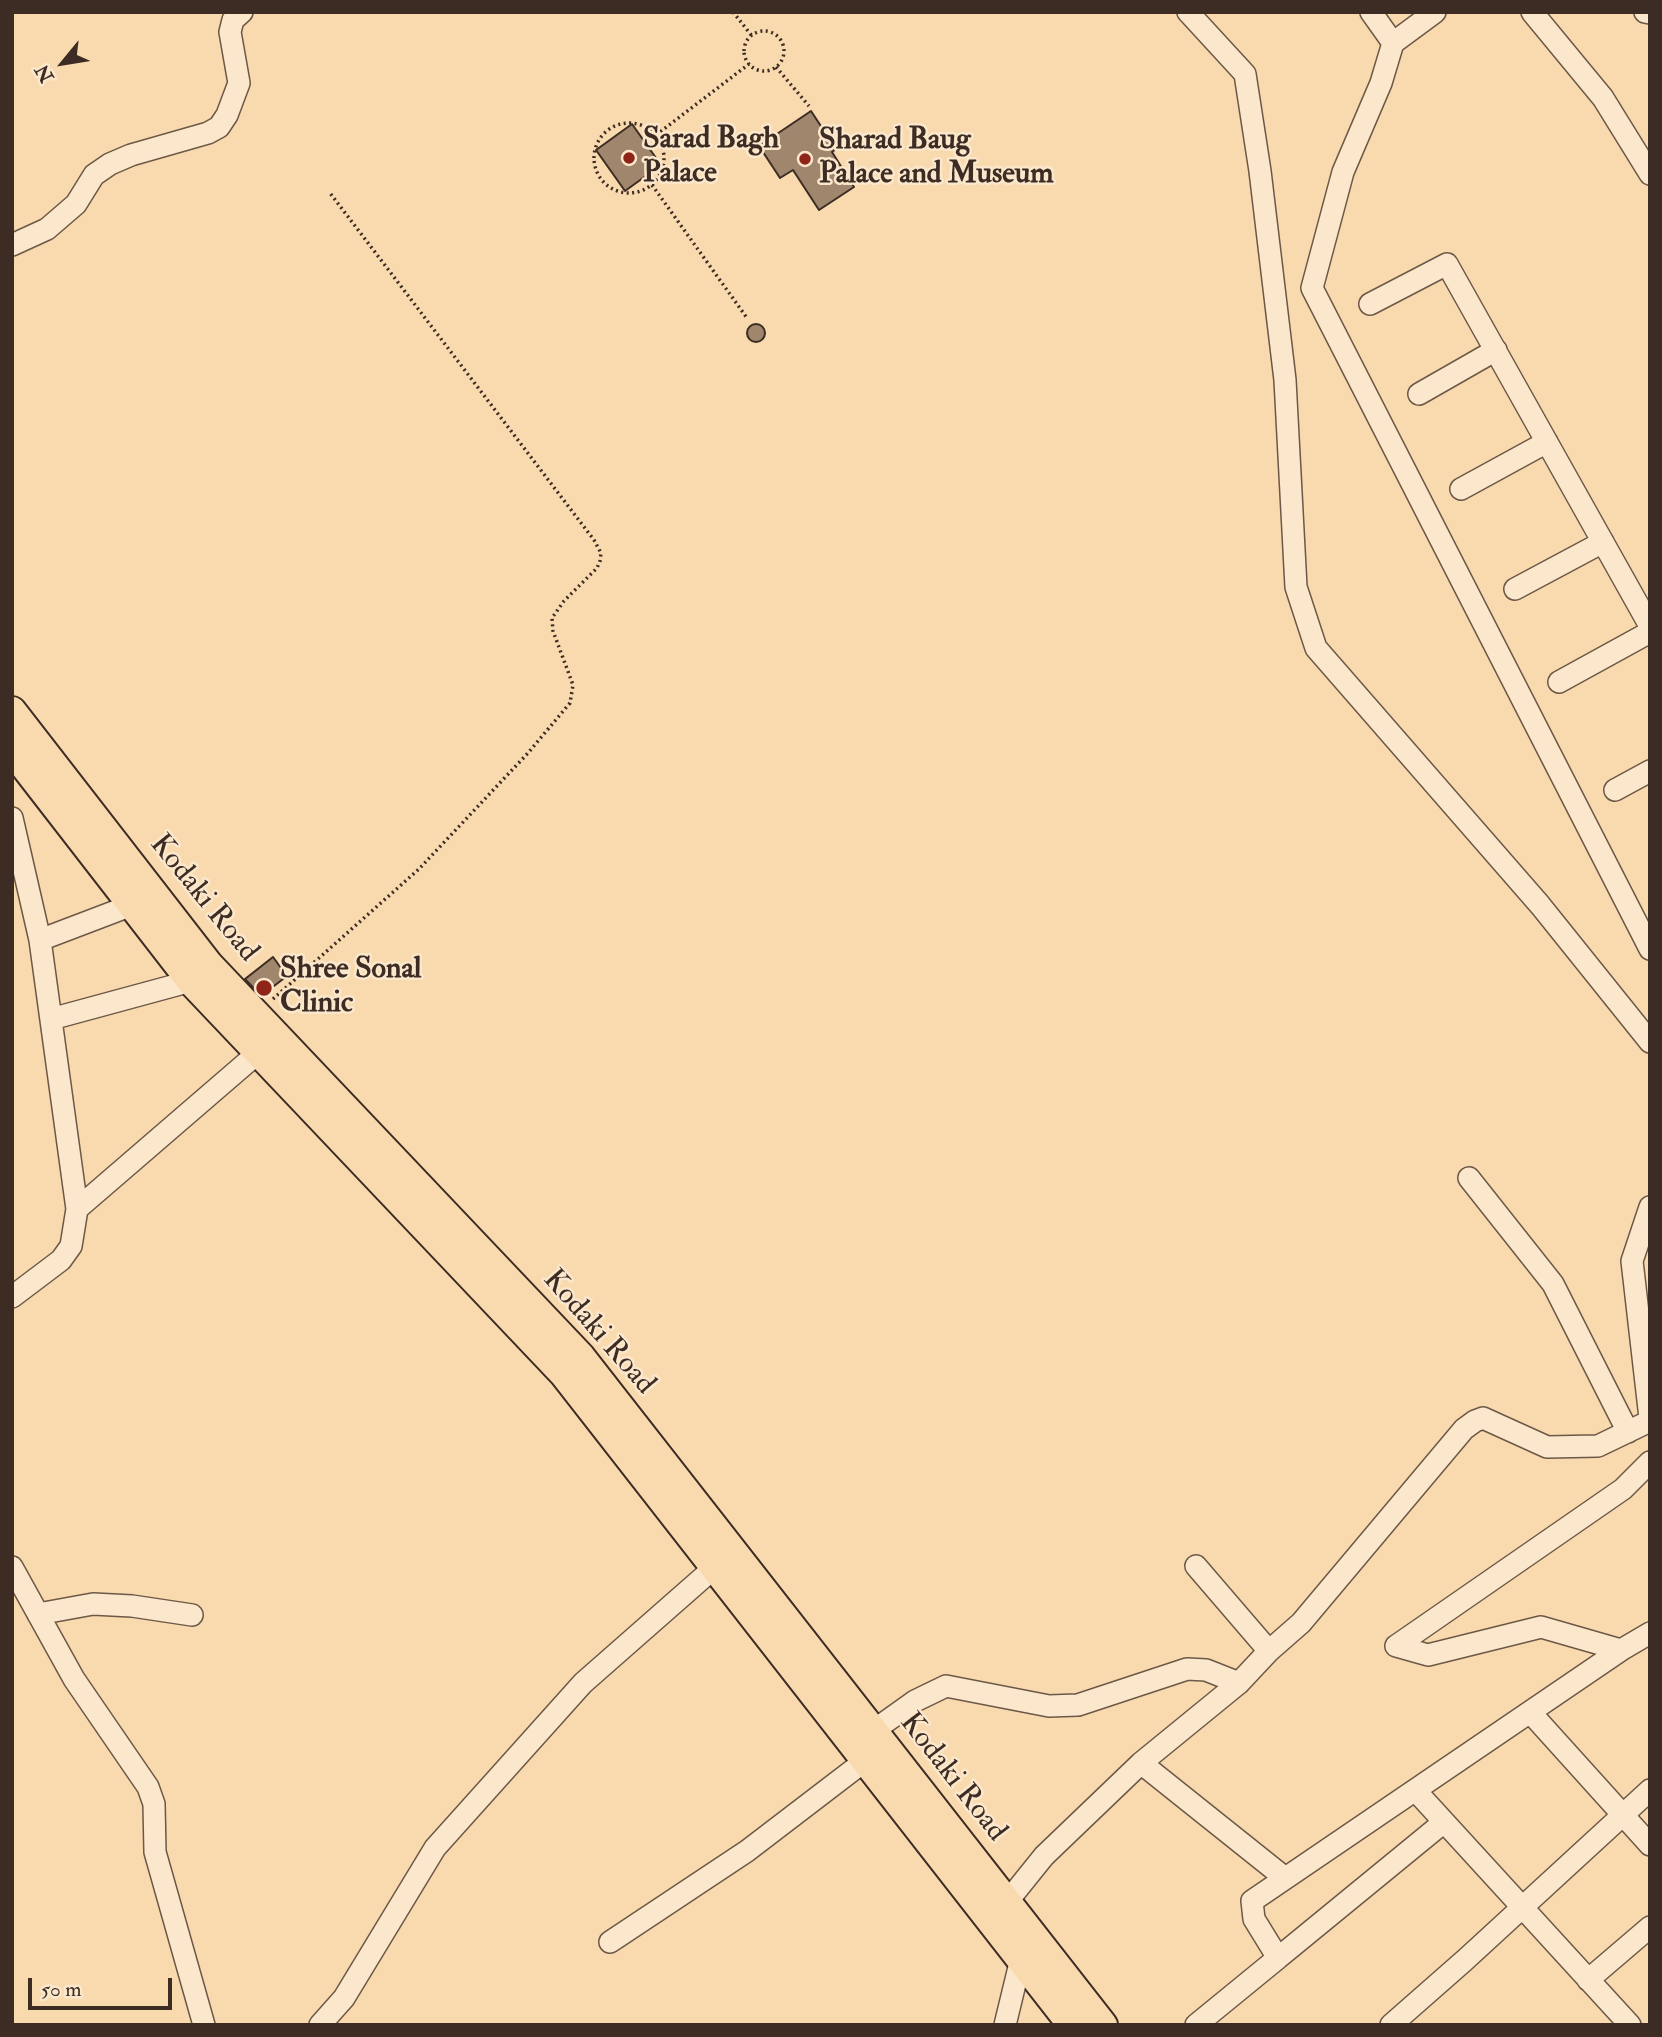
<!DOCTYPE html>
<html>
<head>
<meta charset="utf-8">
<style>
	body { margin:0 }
	#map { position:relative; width:1662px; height:2037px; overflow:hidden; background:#f9daaf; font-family:"IM FELL Double Pica",serif }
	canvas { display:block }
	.frame { position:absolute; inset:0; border:14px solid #3d2c24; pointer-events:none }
	.north { position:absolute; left:28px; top:28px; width:70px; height:70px; -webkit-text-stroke:5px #fbe7cb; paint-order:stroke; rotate:240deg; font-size:19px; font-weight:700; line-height:28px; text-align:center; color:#3d2c24 }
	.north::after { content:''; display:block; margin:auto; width:24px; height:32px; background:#3d2c24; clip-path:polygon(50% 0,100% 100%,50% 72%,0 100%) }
	.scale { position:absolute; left:28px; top:1978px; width:144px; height:32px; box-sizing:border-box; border:4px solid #3d2c24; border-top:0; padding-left:9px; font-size:21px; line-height:24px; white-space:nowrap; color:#3d2c24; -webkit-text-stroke:5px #fbe7cb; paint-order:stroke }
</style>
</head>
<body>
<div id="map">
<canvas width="1662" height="2037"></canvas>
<div class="frame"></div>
<div class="north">N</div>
<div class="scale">50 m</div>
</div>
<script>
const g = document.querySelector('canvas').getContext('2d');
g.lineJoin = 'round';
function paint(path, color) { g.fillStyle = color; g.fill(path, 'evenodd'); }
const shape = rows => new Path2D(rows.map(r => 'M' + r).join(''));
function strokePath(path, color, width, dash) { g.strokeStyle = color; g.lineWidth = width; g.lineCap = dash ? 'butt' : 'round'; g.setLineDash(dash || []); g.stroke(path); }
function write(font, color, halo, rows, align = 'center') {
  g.font = font + ' "IM FELL Double Pica",serif'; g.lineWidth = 5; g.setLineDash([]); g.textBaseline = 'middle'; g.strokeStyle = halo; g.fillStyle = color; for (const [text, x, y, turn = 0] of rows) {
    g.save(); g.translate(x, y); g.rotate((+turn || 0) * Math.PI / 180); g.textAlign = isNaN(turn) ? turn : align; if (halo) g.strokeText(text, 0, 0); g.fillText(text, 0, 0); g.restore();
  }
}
const building = shape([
	[811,111,836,149,832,152,854,187,819,210,793,170,780,178,759,146,811,111],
	[632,124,661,165,625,191,596,150,632,124],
	'747 333a9 9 0 1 1 18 0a9 9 0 1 1-18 0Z',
	[273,957,287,976,261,996,245,979,273,957]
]);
paint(building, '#9f866c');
strokePath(building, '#3d2c24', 2);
const minor = shape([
	[1188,12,1245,74,1260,171,1285,380,1296,587,1316,648,1540,905,1650,1042],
	[1371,12,1393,43,1381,83,1343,172,1312,288,1650,949],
	[1532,12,1603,98,1650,174],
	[1645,12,1650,13],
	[1393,43,1435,12],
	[12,245,47,229,76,204,94,175,110,164,131,155,208,133,219,127,227,115,239,83,230,32,233,20,242,12],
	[1370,304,1447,264,1650,626],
	[1419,394,1496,350],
	[1461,489,1547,442],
	[1515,589,1603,542],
	[1559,682,1650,632],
	[1615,790,1650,771],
	[12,818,40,940,77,1209],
	[40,940,132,905],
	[51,1019,191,981],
	[1469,1178,1553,1284,1628,1432],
	[1650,1207,1632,1261,1650,1418],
	[12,1297,61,1260,71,1246,77,1209,259,1052],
	[1196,1566,1269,1651],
	[12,1567,74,1679,148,1787,154,1804,155,1852,204,2025],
	[38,1614,93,1604,132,1606,192,1615],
	[1396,1646,1623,1489,1650,1462],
	[1396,1646,1428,1655,1541,1627,1621,1650,1650,1633],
	[1530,1712,1650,1845],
	[873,1731,915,1701,946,1686,1049,1706,1078,1705,1187,1669,1206,1670,1239,1683],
	[1141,1763,1285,1878],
	[1415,1790,1630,2025],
	[1007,1902,1044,1856,1141,1763,1239,1683,1269,1651,1301,1623,1464,1429,1475,1421,1483,1418,1547,1447,1598,1446,1650,1421],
	[610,1942,747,1851,866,1760],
	[1278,1958,1444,1822],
	[1588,1980,1650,1927],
	[320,2025,344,1998,435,1848,583,1683,715,1567],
	[1005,2025,1021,1959],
	[1196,2025,1278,1958,1254,1919,1252,1901,1621,1650],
	[1391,2025,1465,1960,1650,1790]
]);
const major = shape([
	[12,711,209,965,581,1357,1103,2025],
	[12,750,191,981,563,1373,1072,2025]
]);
strokePath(minor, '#6c5847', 24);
strokePath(major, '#3d2c24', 32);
strokePath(shape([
	[733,12,752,36],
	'744 51a20 20 0 1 1 40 0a20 20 0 1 1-40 0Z',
	[776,67,809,106],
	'594 158a35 35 0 1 1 70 0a35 35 0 1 1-70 0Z',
	[656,135,749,64],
	[652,185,747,318],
	[273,999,419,869,528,753,570,703,573,685,553,631,552,618,564,601,597,568,600,561,601,553,594,540,330,193]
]), '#3d2c24', 3.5, [2, 3.5]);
strokePath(minor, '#fbe7cb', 21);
strokePath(major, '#f9daaf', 28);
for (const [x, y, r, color] of [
	[629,158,7,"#8f2418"],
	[805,159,7,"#8f2418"],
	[264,988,9,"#8f2418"]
]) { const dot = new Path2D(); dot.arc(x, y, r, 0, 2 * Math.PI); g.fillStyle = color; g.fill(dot); strokePath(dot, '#fbe7cb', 2.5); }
write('bold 30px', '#3d2c24', '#fbe7cb', [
	["Sarad Bagh",643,141],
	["Palace",643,175],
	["Sharad Baug",819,142],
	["Palace and Museum",819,176],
	["Shree Sonal",280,971],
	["Clinic",280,1005]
], 'left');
write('30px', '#3d2c24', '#fbe7cb', [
	["Kodaki Road",203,899,51],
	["Kodaki Road",598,1333,49],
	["Kodaki Road",952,1778,52]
]);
</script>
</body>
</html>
